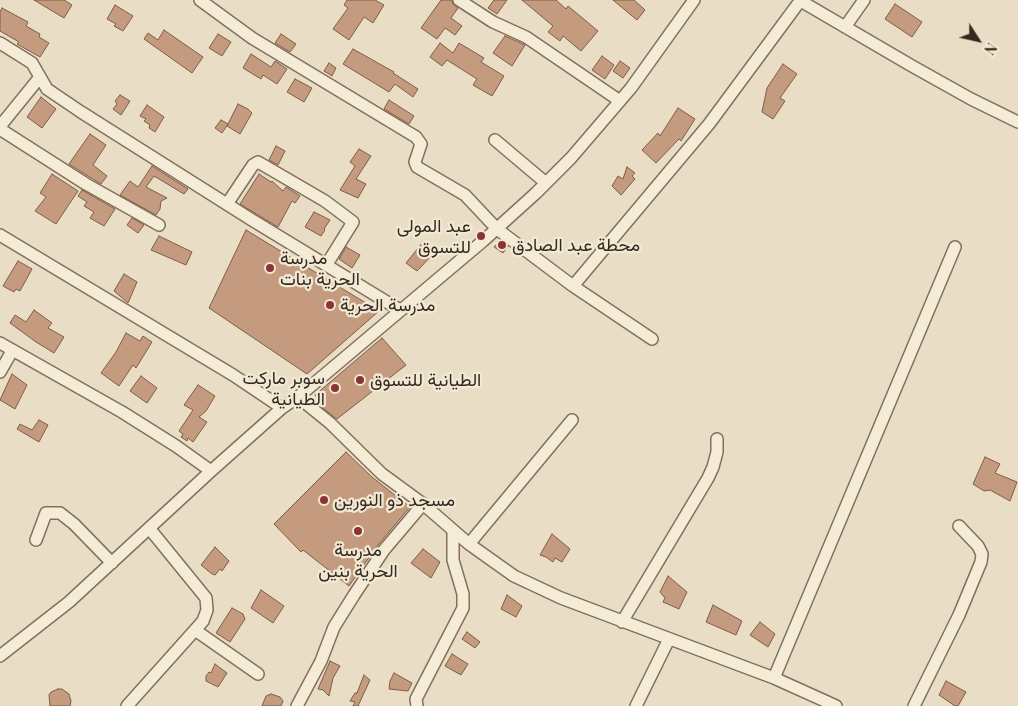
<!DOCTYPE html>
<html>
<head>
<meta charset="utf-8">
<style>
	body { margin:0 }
	#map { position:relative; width:1018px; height:706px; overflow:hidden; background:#e9dec5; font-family:"Playfair Display",serif }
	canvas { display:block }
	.north { position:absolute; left:953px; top:15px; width:50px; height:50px; -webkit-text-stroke:4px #f2e9d4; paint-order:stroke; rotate:125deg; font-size:14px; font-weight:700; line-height:20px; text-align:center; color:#34291f }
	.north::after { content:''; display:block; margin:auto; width:18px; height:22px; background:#34291f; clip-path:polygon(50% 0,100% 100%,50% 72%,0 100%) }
</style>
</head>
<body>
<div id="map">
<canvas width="1018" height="706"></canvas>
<div class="north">N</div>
</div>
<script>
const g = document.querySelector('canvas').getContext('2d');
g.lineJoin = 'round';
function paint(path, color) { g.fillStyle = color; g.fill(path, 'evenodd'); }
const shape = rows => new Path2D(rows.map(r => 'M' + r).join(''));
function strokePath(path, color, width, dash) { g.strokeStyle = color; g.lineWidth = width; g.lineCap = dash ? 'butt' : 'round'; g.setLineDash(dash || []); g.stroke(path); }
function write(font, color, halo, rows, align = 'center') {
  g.font = font + ' "Playfair Display",Vazirmatn,serif'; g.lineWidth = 4.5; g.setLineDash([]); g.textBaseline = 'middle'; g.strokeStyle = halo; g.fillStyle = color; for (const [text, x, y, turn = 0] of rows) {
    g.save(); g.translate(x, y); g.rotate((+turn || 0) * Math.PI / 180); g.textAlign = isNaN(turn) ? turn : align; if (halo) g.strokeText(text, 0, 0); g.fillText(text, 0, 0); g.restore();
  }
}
const building = shape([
	[34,0,64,0,72,5,64,18,34,0],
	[347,0,375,0,384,5,373,23,364,17,349,40,333,29,348,8,344,5,347,0],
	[441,0,452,0,453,4,458,8,451,18,462,26,455,35,445,28,437,39,421,28,441,0],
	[494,0,507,0,497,14,488,8,494,0],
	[522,0,556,0,566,9,568,6,598,31,581,51,563,36,560,41,548,32,553,26,522,0],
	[613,0,634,0,645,10,637,20,613,0],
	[895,4,922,22,912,37,885,19,895,4],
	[115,5,133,16,123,31,114,26,116,24,107,19,115,5],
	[2,8,28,22,26,26,40,34,39,37,49,43,40,57,17,44,19,42,0,31,0,12,2,8],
	[164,30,203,57,192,73,144,39,148,33,158,40,164,30],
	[218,34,231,42,222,56,209,48,218,34],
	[281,34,296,44,290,52,275,43,281,34],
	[505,36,525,45,512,66,493,53,505,36],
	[440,43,453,53,459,43,484,58,481,62,504,76,492,96,473,85,477,79,447,60,442,66,430,57,440,43],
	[353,49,394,72,393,73,418,89,413,97,395,84,389,92,343,64,353,49],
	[251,54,271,67,275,61,287,69,277,84,263,75,261,79,243,68,251,54],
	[602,56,614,65,605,79,592,70,602,56],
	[620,61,630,68,623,78,613,71,620,61],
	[329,63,336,68,332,76,324,71,329,63],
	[783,64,797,74,780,98,785,101,773,119,762,112,767,88,783,64],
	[295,79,312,88,304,102,287,92,295,79],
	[120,95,130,101,121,115,113,109,117,104,115,101,120,95],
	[41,97,56,109,42,128,27,117,41,97],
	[389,100,414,116,409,124,384,109,389,100],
	[238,104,248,109,252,113,240,134,227,126,238,104],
	[147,105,164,117,155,132,149,128,150,125,144,121,146,119,140,116,147,105],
	[678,108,695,119,681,141,679,139,656,163,642,150,658,133,660,136,678,108],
	[221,120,228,124,222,133,215,128,221,120],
	[90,134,106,145,93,165,107,176,101,184,69,164,90,134],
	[276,146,285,151,278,165,269,160,276,146],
	[359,149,371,156,356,179,366,184,358,198,340,190,355,166,350,162,359,149],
	[152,166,188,189,184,194,154,176,146,187,167,198,161,201,160,209,156,215,120,195,130,181,138,187,152,166],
	[627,167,635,173,632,176,635,179,621,195,612,186,618,176,623,179,627,167],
	[52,174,78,191,56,224,35,211,46,197,40,193,52,174],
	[259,174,271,182,272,181,283,191,286,187,300,196,295,203,292,201,278,227,240,204,259,174],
	[82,190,115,209,104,226,90,218,94,212,84,206,87,202,78,196,82,190],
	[314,212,330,220,324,229,325,230,321,236,305,227,314,212],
	[132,218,144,225,138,233,127,225,132,218],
	[246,230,379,311,307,374,209,308,246,230],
	[159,236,192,252,186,265,151,250,159,236],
	[500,241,508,246,503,253,494,247,500,241],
	[423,242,436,251,417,271,406,263,423,242],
	[346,247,360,255,352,268,339,259,346,247],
	[18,261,32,269,20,291,16,289,14,292,3,286,18,261],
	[124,274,137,282,128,303,114,291,124,274],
	[34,310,52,323,48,328,64,337,54,353,36,342,10,323,15,315,26,322,34,310],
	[126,333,140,341,143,336,152,342,136,368,133,365,119,386,101,373,116,352,126,333],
	[382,338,406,365,337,419,323,408,315,395,382,338],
	[12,374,27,385,15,409,0,400,12,374],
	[141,376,157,388,147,403,130,391,141,376],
	[198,385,215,396,206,411,199,417,207,422,193,442,188,438,187,441,181,437,183,434,179,431,193,410,184,405,198,385],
	[39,420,48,425,39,442,17,429,20,424,32,430,39,420],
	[346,452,372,477,410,507,378,545,349,586,303,550,301,552,274,524,346,452],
	[985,457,1000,464,995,473,1017,482,1010,501,990,490,984,491,973,484,985,457],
	[552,534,570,549,562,562,555,558,553,562,546,557,540,555,552,534],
	[215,547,229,561,222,571,220,569,215,575,212,574,201,565,215,547],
	[423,549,440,562,431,578,411,563,423,549],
	[668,576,687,592,679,609,663,602,665,598,660,592,668,576],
	[261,590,284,606,273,623,251,608,261,590],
	[507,595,522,606,516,617,501,609,507,595],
	[713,605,742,621,736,635,706,622,713,605],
	[232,608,243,614,245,619,230,642,216,633,232,608],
	[760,622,775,634,768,647,750,635,760,622],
	[467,632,480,642,475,648,462,639,467,632],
	[452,654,468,664,461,675,445,666,452,654],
	[330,661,340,666,333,678,329,696,323,690,318,689,330,661],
	[215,664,227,673,218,687,206,681,206,676,209,672,211,673,215,664],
	[394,673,412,683,408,691,389,689,390,681,394,673],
	[364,675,370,680,358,706,353,706,355,702,350,701,355,693,357,693,364,675],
	[946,681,966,692,958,706,955,706,939,695,946,681],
	[58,689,62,689,69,694,71,701,70,706,50,706,49,695,51,692,58,689],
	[271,694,280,697,283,701,281,706,262,706,266,696,271,694]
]);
paint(building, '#c49b7f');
strokePath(building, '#7f5c45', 1);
const minor = shape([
	[200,0,252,38,416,137,421,144,415,162,417,167,465,195,497,229,573,286,652,339],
	[459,0,493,22,526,37,620,101],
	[799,0,912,66,971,99,1018,122],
	[845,27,864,0],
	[0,43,32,63,47,89,81,112,252,220,400,310],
	[40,77,1,125,3,131,86,184,159,225],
	[495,140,546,183],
	[227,204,253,165,258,162,325,201,353,222,327,264],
	[0,235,233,375,282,408],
	[573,286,709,124,800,1],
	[0,343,122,412,176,446,211,471],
	[0,372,12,351],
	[298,397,330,423,382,474,423,504,469,544,514,576,561,598,774,678,836,706],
	[36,540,46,513,60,513,74,524,112,563],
	[469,544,572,420],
	[622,622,708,478,713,467,717,452,717,439],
	[195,630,258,674],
	[0,656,69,602,211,471,282,408,298,397,483,241,536,193,571,158,631,88,694,0],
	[774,678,955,247],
	[127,706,195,630,203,621,207,610,206,598,149,528],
	[297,706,321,661,334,627,354,595,384,550,423,504],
	[417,706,416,699,463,608,463,594,453,560,453,531],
	[636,706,669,639],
	[914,706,959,615,981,562,982,554,978,546,959,526]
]);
strokePath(minor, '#82705d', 14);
strokePath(minor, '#f5ecd7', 11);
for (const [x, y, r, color] of [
	[481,236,5,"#8b3335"],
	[502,245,5,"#8b3335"],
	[270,268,5,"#8b3335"],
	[330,305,5,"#8b3335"],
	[360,380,5,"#8b3335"],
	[335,388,5,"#8b3335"],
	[324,500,5,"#8b3335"],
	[358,531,5,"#8b3335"]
]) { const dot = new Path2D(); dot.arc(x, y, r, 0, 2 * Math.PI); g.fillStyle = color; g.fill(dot); strokePath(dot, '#f2e9d4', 2); }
write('18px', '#34291f', '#f2e9d4', [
	["عبد المولى",471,226,"right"],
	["للتسوق",471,247,"right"],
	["محطة عبد الصادق",512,245],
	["مدرسة",280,258],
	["الحرية بنات",280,279],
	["مدرسة الحرية",340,305],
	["سوبر ماركت",325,378,"right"],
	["الطيانية",325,399,"right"],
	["الطيانية للتسوق",370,380],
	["مسجد ذو النورين",334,500],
	["مدرسة",358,550,"center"],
	["الحرية بنين",358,571,"center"]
], 'left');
</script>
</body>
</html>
